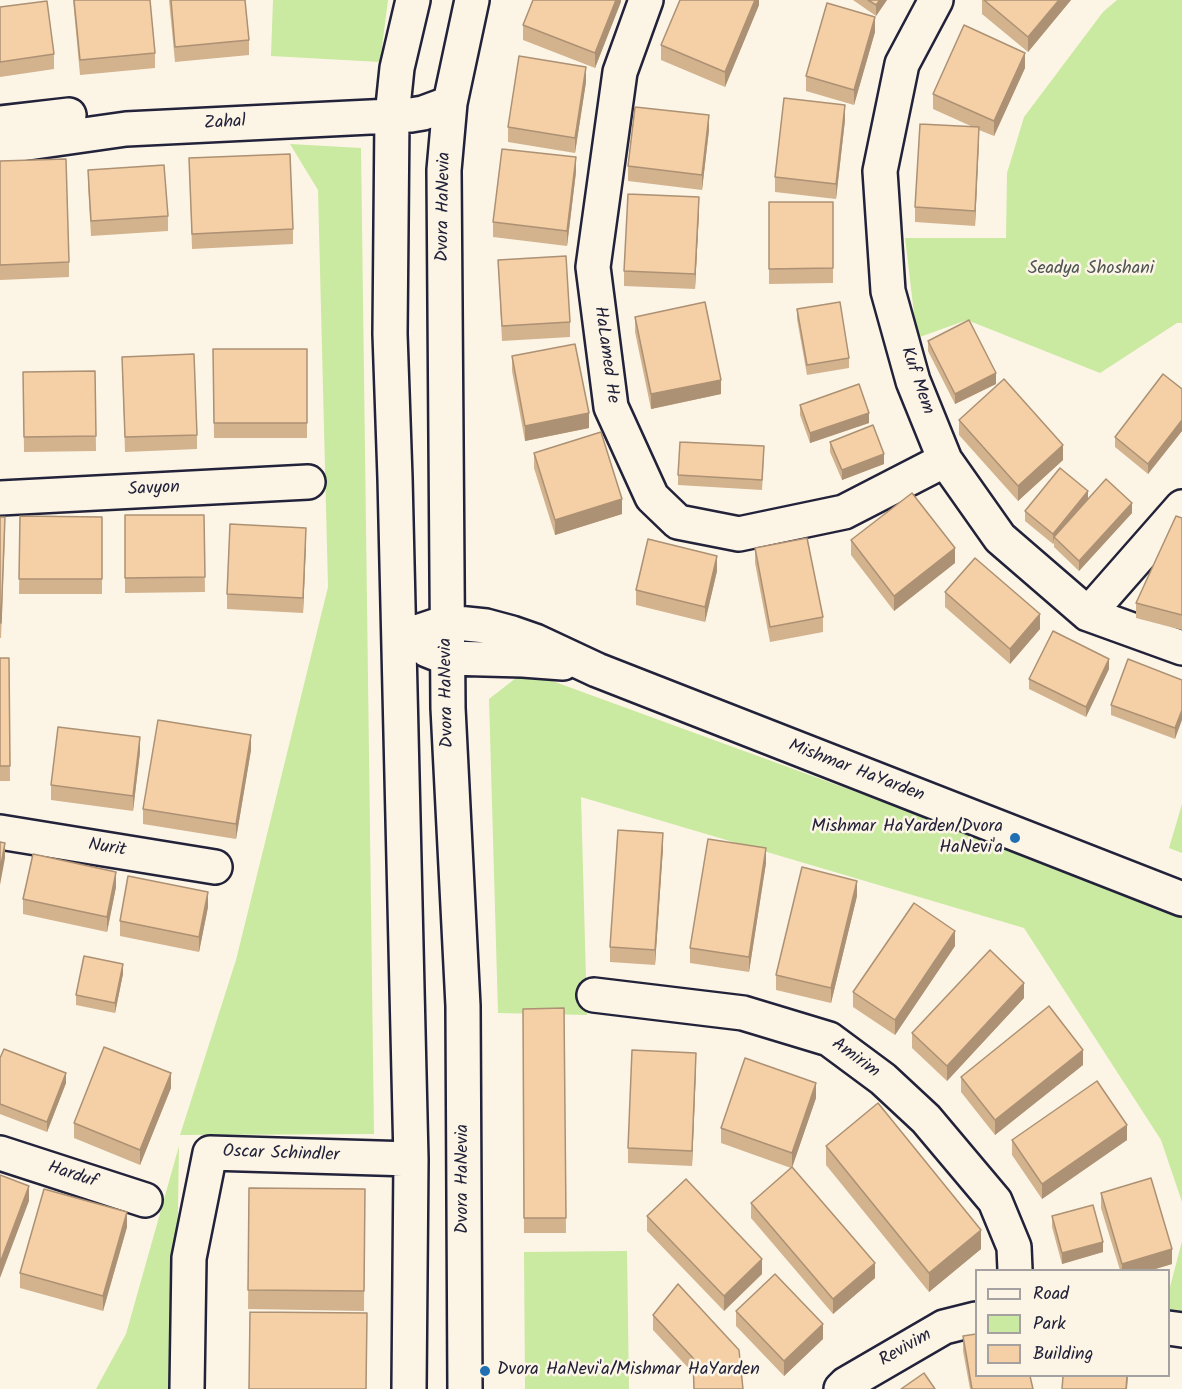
<!DOCTYPE html>
<html>
<head>
<meta charset="utf-8">
<style>
	body { margin:0 }
	#map { position:relative; width:1182px; height:1389px; overflow:hidden; background:#fcf5e5; font-family:Kalam,sans-serif }
	canvas { display:block }
	.legend { position:absolute; left:975px; top:1269px; width:195px; height:108px; box-sizing:border-box; background:#fcf5e5; border:2px solid #a5a1a1; margin:0; padding:8px 10px; list-style:none; font-size:18px; color:#22223b }
	.legend li { display:flex; align-items:center; gap:12px; height:30px }
	.legend b { width:30px; border:2px solid #a5a1a1 }
</style>
</head>
<body>
<div id="map">
<canvas width="1182" height="1389"></canvas>
<ul class="legend">
<li><b style="height:8px;background:#fcf5e5"></b>Road</li>
<li><b style="height:16px;background:#cae9a1"></b>Park</li>
<li><b style="height:16px;background:#f5cfa5"></b>Building</li>
</ul>
</div>
<script>
const g = document.querySelector('canvas').getContext('2d');
g.lineJoin = 'round';
function paint(path, color) { g.fillStyle = color; g.fill(path, 'evenodd'); }
const shape = rows => new Path2D(rows.map(r => 'M' + r).join(''));
function strokePath(path, color, width, dash) { g.strokeStyle = color; g.lineWidth = width; g.lineCap = dash ? 'butt' : 'round'; g.setLineDash(dash || []); g.stroke(path); }
function write(font, color, halo, rows, align = 'center') {
  g.font = font + ' Kalam,sans-serif'; g.lineWidth = 5; g.setLineDash([]); g.textBaseline = 'middle'; g.strokeStyle = halo; g.fillStyle = color; for (const [text, x, y, turn = 0] of rows) {
    g.save(); g.translate(x, y); g.rotate((+turn || 0) * Math.PI / 180); g.textAlign = isNaN(turn) ? turn : align; if (halo) g.strokeText(text, 0, 0); g.fillText(text, 0, 0); g.restore();
  }
}
paint(shape([
	[273,0,388,0,380,62,271,56],
	[1117,0,1182,0,1182,323,1177,323,1100,373,967,320,917,338,905,238,1006,238,1007,173,1024,117,1103,12],
	[290,144,361,148,374,1134,180,1135,236,960,328,587,318,190],
	[525,671,1182,911,1182,1202,1161,1140,1024,928,581,797,587,1015,498,1013,489,699],
	[1182,804,1182,853,1169,848],
	[179,1146,175,1389,96,1389,126,1334],
	[1182,1241,1182,1325,1169,1321,1169,1291],
	[627,1251,629,1389,525,1389,524,1252]
]), '#cae9a1');
const minor = shape([
	[646,0,620,72,593,267,611,407,652,497,678,522,739,534,844,512,945,460],
	[936,0,902,64,880,171,888,291,913,381,945,460,1000,538,1088,614,1182,648],
	[0,123,69,115],
	[0,147,126,129,411,115,423,113,450,103],
	[0,498,308,482],
	[1088,614,1182,507],
	[399,638,447,622,486,626,512,633,535,641,597,670,1182,899],
	[427,650,447,658,523,660,563,663],
	[0,832,215,867],
	[594,995,743,1013,829,1039,883,1079,926,1119,995,1201,1014,1247,1015,1270],
	[0,1153,145,1200],
	[1168,1328,1182,1330],
	[187,1389,189,1258,210,1153,411,1159],
	[409,1389,411,1159,395,478,390,334,392,116,397,68,413,0],
	[465,1389,463,1006,448,708,444,170,450,103,472,0],
	[841,1389,846,1384,944,1327,976,1319]
]);
strokePath(minor, '#22223b', 38);
strokePath(minor, '#fcf5e5', 33);
paint(shape([
	[73,0,150,0,155,53,155,68,80,75],
	[169,0,245,0,249,40,249,55,175,62],
	[621,0,595,68,523,40,523,25],
	[759,0,759,5,725,87,661,60,661,45],
	[853,0,887,0,876,16],
	[982,0,1071,0,1028,52,982,14],
	[0,7,54,54,54,69,0,77],
	[875,32,854,105,806,91,806,76],
	[1025,68,994,136,979,130,975,226,915,222,915,207,973,127,933,109,933,94],
	[586,82,575,153,508,142,508,127],
	[845,120,836,199,775,192,775,177],
	[709,130,702,190,628,181,628,166],
	[189,158,293,229,293,244,192,249],
	[0,161,69,262,69,277,0,280],
	[88,170,168,216,168,231,91,236,88,185],
	[576,172,567,246,493,237,493,222],
	[769,202,833,202,833,283,769,284],
	[699,212,695,289,624,286,624,271],
	[498,260,570,322,570,337,502,341],
	[797,309,849,358,849,368,807,375,797,319],
	[635,317,721,394,651,409,635,332],
	[928,341,996,384,955,404,928,351],
	[213,349,307,349,307,438,214,438],
	[512,356,589,428,525,441,512,371],
	[122,357,197,435,197,449,125,452],
	[95,371,96,451,24,452,23,372],
	[1182,389,1182,431,1148,474,1115,447,1115,437],
	[800,405,869,423,810,443,800,415],
	[959,420,1063,460,1018,501,959,435],
	[830,442,884,464,842,480,830,452],
	[534,453,622,514,555,535,534,468],
	[764,456,762,490,678,485,678,475],
	[1088,499,1132,513,1079,571,1054,547,1054,543,1053,544,1025,521,1025,511],
	[125,515,204,515,205,592,125,593],
	[20,516,102,517,102,594,19,594],
	[0,517,5,532,1,638,0,638],
	[1182,518,1182,630,1136,618,1136,603],
	[851,540,955,563,894,611,851,555],
	[306,543,303,613,227,609,227,594],
	[755,548,823,617,823,632,770,642,755,563],
	[717,571,705,622,636,605,636,590],
	[945,592,1040,629,1010,664,945,607],
	[0,658,9,658,10,781,0,781],
	[1109,669,1086,717,1029,689,1029,679],
	[1182,680,1175,739,1111,715,1111,705],
	[251,750,236,839,143,824,143,809],
	[140,752,133,811,51,800,51,785],
	[663,848,655,965,610,962,610,947],
	[766,863,749,972,690,963,690,948],
	[116,887,107,932,23,914,23,899],
	[857,896,831,1003,776,990,776,975],
	[208,907,199,952,120,936,120,921],
	[955,946,895,1035,853,1007,853,992],
	[123,974,115,1013,76,1005,76,995],
	[1024,998,947,1081,912,1048,912,1033],
	[564,1008,566,1233,524,1233,523,1009],
	[0,1058,66,1083,47,1132,0,1114],
	[1083,1065,995,1135,961,1092,961,1077],
	[696,1068,692,1166,628,1163,628,1148],
	[171,1088,140,1165,74,1138,74,1123],
	[816,1098,792,1167,875,1278,833,1314,751,1218,751,1203,791,1168,721,1143,721,1128],
	[1012,1140,1127,1140,1042,1199,1012,1155],
	[826,1146,981,1249,929,1292,826,1165],
	[249,1188,365,1189,364,1311,248,1309],
	[1101,1193,1172,1264,1152,1270,1120,1270,1101,1208],
	[647,1216,762,1274,724,1311,647,1231],
	[1052,1216,1103,1252,1062,1264,1052,1227],
	[127,1227,103,1311,20,1288,20,1273],
	[736,1311,823,1339,784,1376,736,1326],
	[653,1315,743,1389,693,1373,653,1330],
	[963,1336,1033,1389,970,1389,963,1351]
]), '#d3b28e');
paint(shape([
	[616,0,621,0,621,2,595,68,595,53],
	[755,0,759,0,759,5,725,87,725,72],
	[880,0,887,0,876,16,876,5],
	[1059,0,1071,0,1028,52,1028,37],
	[875,17,875,32,854,105,854,90],
	[1025,53,1025,68,994,136,994,121],
	[586,67,586,82,575,153,575,138],
	[845,105,845,120,836,199,836,184],
	[709,115,709,130,702,190,702,175],
	[979,127,979,142,975,226,975,211],
	[576,157,576,172,567,246,567,231],
	[699,197,699,212,695,289,695,274],
	[996,373,996,384,955,404,955,394],
	[721,380,721,394,651,409,651,394],
	[589,413,589,428,525,441,525,426],
	[869,413,869,423,810,443,810,433],
	[1182,420,1182,431,1148,474,1148,464],
	[1063,445,1063,460,1018,501,1018,486],
	[884,454,884,464,842,480,842,470],
	[1088,491,1088,501,1054,537,1053,544,1053,534],
	[622,499,622,514,555,535,555,520],
	[1132,503,1132,513,1079,571,1079,561],
	[306,528,306,543,303,613,303,598],
	[955,548,955,563,894,611,894,596],
	[717,556,717,571,705,622,705,607],
	[1040,614,1040,629,1010,664,1010,649],
	[1109,659,1109,669,1086,717,1086,707],
	[1182,710,1182,720,1175,739,1175,728],
	[251,735,251,750,236,839,236,824],
	[140,737,140,752,133,811,133,796],
	[663,833,663,848,655,965,655,950],
	[5,843,5,858,0,885,0,870],
	[766,848,766,863,749,972,749,957],
	[116,872,116,887,107,932,107,917],
	[857,881,857,896,831,1003,831,988],
	[208,892,208,907,199,952,199,937],
	[955,931,955,946,895,1035,895,1020],
	[123,964,123,974,115,1013,115,1003],
	[1024,983,1024,998,947,1081,947,1066],
	[1083,1050,1083,1065,995,1135,995,1120],
	[696,1053,696,1068,692,1166,692,1151],
	[66,1073,66,1083,47,1132,47,1122],
	[171,1073,171,1088,140,1165,140,1150],
	[816,1083,816,1098,792,1168,792,1153],
	[1127,1125,1127,1140,1042,1199,1042,1184],
	[29,1186,29,1201,0,1278,0,1263],
	[127,1212,127,1227,103,1311,103,1296],
	[981,1230,981,1249,929,1292,929,1273],
	[1103,1242,1103,1252,1062,1264,1062,1253],
	[1172,1249,1172,1264,1152,1270,1122,1270,1122,1264],
	[762,1259,762,1274,724,1311,724,1296],
	[875,1263,875,1278,833,1314,833,1299],
	[823,1324,823,1339,784,1376,784,1361],
	[1127,1376,1128,1376,1127,1389,1126,1389]
]), '#ac9174');
const building = shape([
	[74,0,150,0,155,53,80,60,74,0],
	[171,0,245,0,249,40,175,47,171,0],
	[533,0,616,0,595,53,523,25,533,0],
	[680,0,755,0,725,72,661,45,680,0],
	[868,0,880,0,876,5,868,0],
	[984,0,1059,0,1028,37,984,0],
	[47,1,54,54,0,62,0,7,47,1],
	[827,3,875,17,854,90,806,76,827,3],
	[964,25,1025,53,994,121,933,94,964,25],
	[519,56,586,67,575,138,508,127,519,56],
	[784,98,845,105,836,184,775,177,784,98],
	[635,107,709,115,702,175,628,166,635,107],
	[920,124,979,127,975,211,915,207,920,124],
	[502,149,576,157,567,231,493,222,502,149],
	[290,154,293,229,192,234,189,158,290,154],
	[66,159,69,262,0,265,0,161,66,159],
	[164,165,168,216,91,221,88,170,164,165],
	[628,194,699,197,695,274,624,271,628,194],
	[769,202,833,202,833,268,769,269,769,202],
	[566,256,570,322,502,326,498,260,566,256],
	[705,302,721,380,651,394,635,317,705,302],
	[840,302,849,358,807,365,797,309,840,302],
	[969,320,996,373,955,394,928,341,969,320],
	[575,344,589,413,525,426,512,356,575,344],
	[213,349,307,349,307,423,214,423,213,349],
	[194,354,197,435,125,437,122,357,194,354],
	[95,371,96,436,24,437,23,372,95,371],
	[1163,374,1182,389,1182,420,1148,464,1115,437,1163,374],
	[1004,379,1063,445,1018,486,959,420,1004,379],
	[859,384,869,413,810,433,800,405,859,384],
	[873,425,884,454,842,470,830,442,873,425],
	[601,432,622,499,555,520,534,453,601,432],
	[680,442,764,446,762,480,678,475,680,442],
	[1060,468,1088,491,1053,534,1025,511,1060,468],
	[1106,479,1132,503,1079,561,1054,537,1106,479],
	[912,493,955,548,894,596,851,540,912,493],
	[125,515,204,515,205,577,125,578,125,515],
	[20,516,102,517,102,579,19,579,20,516],
	[1176,516,1182,518,1182,615,1136,603,1176,516],
	[0,517,5,517,1,623,0,623,0,517],
	[230,524,306,528,303,598,227,594,230,524],
	[807,538,823,617,770,627,755,548,807,538],
	[648,539,717,556,705,607,636,590,648,539],
	[975,558,1040,614,1010,649,945,592,975,558],
	[1053,631,1109,659,1086,707,1029,679,1053,631],
	[0,658,9,658,10,766,0,766,0,658],
	[1128,659,1182,680,1182,710,1175,728,1111,705,1128,659],
	[158,720,251,735,236,824,143,809,158,720],
	[58,727,140,737,133,796,51,785,58,727],
	[618,830,663,833,655,950,610,947,618,830],
	[708,839,766,848,749,957,690,948,708,839],
	[0,842,5,843,0,870,0,842],
	[33,854,116,872,107,917,23,899,33,854],
	[802,867,857,881,831,988,776,975,802,867],
	[128,876,208,892,199,937,120,921,128,876],
	[914,903,955,931,895,1020,853,992,914,903],
	[990,950,1024,983,947,1066,912,1033,990,950],
	[84,956,123,964,115,1003,76,995,84,956],
	[1049,1006,1083,1050,995,1120,961,1077,1049,1006],
	[564,1008,566,1218,524,1218,523,1009,564,1008],
	[104,1047,171,1073,140,1150,74,1123,104,1047],
	[4,1049,66,1073,47,1122,0,1104,0,1058,4,1049],
	[632,1050,696,1053,692,1151,628,1148,632,1050],
	[745,1058,816,1083,792,1153,721,1128,745,1058],
	[1097,1081,1127,1125,1042,1184,1012,1140,1097,1081],
	[878,1103,981,1230,929,1273,826,1146,878,1103],
	[792,1167,875,1263,833,1299,751,1203,792,1167],
	[0,1175,29,1186,0,1263,0,1175],
	[1151,1178,1172,1249,1122,1264,1101,1193,1151,1178],
	[686,1179,762,1259,724,1296,647,1216,686,1179],
	[249,1188,365,1189,364,1291,248,1290,249,1188],
	[44,1189,127,1212,103,1296,20,1273,44,1189],
	[1093,1205,1103,1242,1062,1253,1052,1216,1093,1205],
	[775,1274,823,1324,784,1361,736,1311,775,1274],
	[678,1284,739,1350,743,1389,694,1389,693,1358,653,1315,678,1284],
	[250,1312,367,1313,366,1389,249,1389,250,1312],
	[976,1334,976,1376,1030,1376,1033,1389,972,1389,963,1336,976,1334],
	[924,1373,935,1389,901,1389,924,1373],
	[1063,1376,1127,1376,1126,1389,1062,1389,1063,1376]
]);
paint(building, '#f5cfa5');
strokePath(building, '#ac9174', 1.5);
for (const [x, y, r, color] of [
	[1015,838,6,"#1f6fb2"],
	[485,1371,6,"#1f6fb2"]
]) { const dot = new Path2D(); dot.arc(x, y, r, 0, 2 * Math.PI); g.fillStyle = color; g.fill(dot); strokePath(dot, '#fcf5e5', 2); }
write('18px', '#22223b', '#fcf5e5', [
	["Zahal",225,124,-3],
	["Dvora HaNevia",445,207,-89],
	["HaLamed He",605,355,82],
	["Kuf Mem",916,381,71],
	["Savyon",154,490,-3],
	["Dvora HaNevia",448,693,-91],
	["Mishmar HaYarden",856,772,21],
	["Nurit",107,849,9],
	["Amirim",855,1059,36],
	["Oscar Schindler",281,1155,2],
	["Harduf",72,1176,18],
	["Dvora HaNevia",464,1179,-90],
	["Revivim",906,1349,-30]
]);
write('18px', '#4c5454', '#fcf5e5', [
	["Seadya Shoshani",1091,270]
]);
write('18px', '#22223b', '#fcf5e5', [
	["Mishmar HaYarden/Dvora",1003,828],
	["HaNevi'a",1003,849],
	["Dvora HaNevi'a/Mishmar HaYarden",497,1371,"left"]
], 'right');
</script>
</body>
</html>
